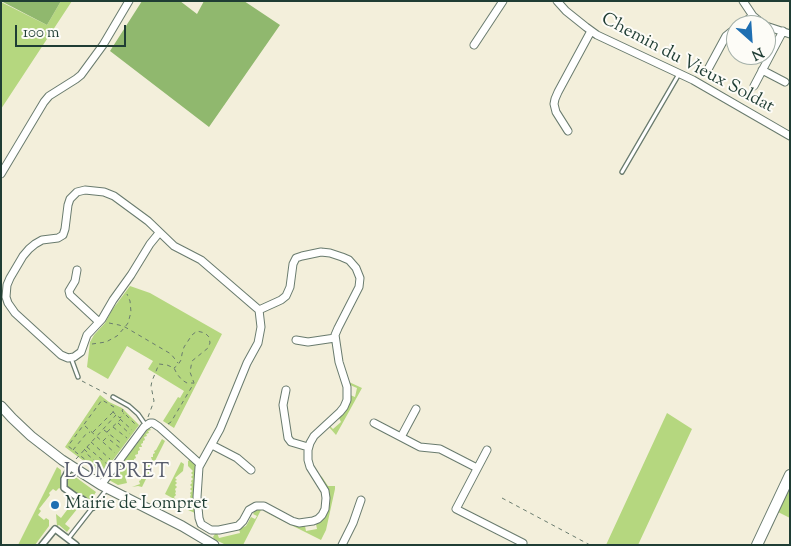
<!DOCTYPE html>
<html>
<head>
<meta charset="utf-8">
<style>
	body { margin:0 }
	#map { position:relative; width:791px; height:546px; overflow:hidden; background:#f3efdb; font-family:"Sorts Mill Goudy",serif }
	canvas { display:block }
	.frame { position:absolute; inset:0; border:2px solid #1f3d34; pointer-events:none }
	.north { position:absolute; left:726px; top:15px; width:50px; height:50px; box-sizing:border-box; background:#fdfcf7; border:1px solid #a4b0a9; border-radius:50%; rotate:154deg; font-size:14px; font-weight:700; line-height:20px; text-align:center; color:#1f3d34 }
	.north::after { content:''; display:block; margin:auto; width:18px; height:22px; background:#1f6fb2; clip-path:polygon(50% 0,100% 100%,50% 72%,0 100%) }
	.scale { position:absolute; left:15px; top:25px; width:111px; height:22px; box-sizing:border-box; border:2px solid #1f3d34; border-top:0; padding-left:6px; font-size:15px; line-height:18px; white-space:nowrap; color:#1f3d34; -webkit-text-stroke:4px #fdfcf7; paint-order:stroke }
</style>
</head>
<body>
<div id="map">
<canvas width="791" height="546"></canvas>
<div class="frame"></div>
<div class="north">N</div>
<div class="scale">100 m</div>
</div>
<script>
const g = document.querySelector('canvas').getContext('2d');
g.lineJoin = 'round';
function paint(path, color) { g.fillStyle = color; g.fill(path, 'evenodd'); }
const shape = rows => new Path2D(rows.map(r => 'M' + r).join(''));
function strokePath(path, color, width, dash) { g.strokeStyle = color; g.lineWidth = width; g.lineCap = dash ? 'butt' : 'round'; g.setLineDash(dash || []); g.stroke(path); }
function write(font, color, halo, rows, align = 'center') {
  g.font = font + ' "Sorts Mill Goudy",serif'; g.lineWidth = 4; g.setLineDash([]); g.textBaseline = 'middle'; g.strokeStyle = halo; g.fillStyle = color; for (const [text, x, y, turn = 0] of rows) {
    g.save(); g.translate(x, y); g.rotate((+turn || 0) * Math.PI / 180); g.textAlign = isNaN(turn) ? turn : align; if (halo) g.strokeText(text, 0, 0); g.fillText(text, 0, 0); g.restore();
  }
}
paint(shape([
	[61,1,72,1,1,109,1,2,47,25],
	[130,286,150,293,222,334,174,428,163,421,178,397,180,398,184,391,148,369,153,361,127,346,108,379,87,367,90,342,94,335,105,323,112,310],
	[349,382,362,388,336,435,329,427,330,426,333,429,341,422,339,418,346,411,350,395,355,397,357,388,350,385],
	[100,395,109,402,122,408,139,425,104,472,101,474,65,447],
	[667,413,692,429,638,545,606,545],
	[149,428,151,430,148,431,149,433,146,434,147,436,144,437,145,440,143,441,143,443,141,444,142,447,139,447,140,450,138,451,138,454,135,455,136,458,134,459,134,461,132,462,133,465,130,466,131,468,129,469,129,471,127,472,127,475,125,476,127,483,118,485,109,480],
	[162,439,165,441,142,487,138,486,132,487,140,484,139,481,141,480,141,478,143,474,145,473,144,471,147,470,146,468,148,467,148,464,150,464,149,461,152,460,151,457,153,457,153,454,155,453,154,451,156,450],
	[191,459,195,463,196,466,194,499,195,513,188,510,184,504,188,508,190,507,189,505,191,503,189,500,191,499,190,496,191,495,190,493,192,491,190,489,192,487,190,485,192,483,191,481,193,479,191,477,193,475,191,473,193,471,188,466,188,461],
	[181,462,184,464,183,471,175,478,177,480,175,481,177,483,175,485,177,487,175,489,176,492,175,493,176,495,174,497,176,500,165,494],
	[57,467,61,470,62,490,59,488,56,491,53,489,49,493,50,495,39,509,41,511,38,515,44,520,46,518,49,520,49,526,35,545,18,545],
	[70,473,96,492,90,501,83,496,74,492,66,486,65,479],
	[318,474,322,477,328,486,335,486,335,489,326,530,321,540,261,510,243,545,226,545,214,539,213,537,215,534,217,533,219,538,240,533,239,529,246,526,251,517,255,519,257,516,253,514,255,511,259,509,295,526,305,526,306,531,317,529,316,524,322,520,326,513],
	[790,489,790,518,778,512],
	[71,496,77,499,82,503,65,524,70,528,67,532,59,525,57,526,56,514,61,518,70,506,66,503]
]), '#b5d77f');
paint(shape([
	[1,1,61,1,47,25],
	[142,1,180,1,197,14,204,1,244,1,280,25,209,127,110,51]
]), '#90b86e');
const service = shape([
	[622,172,679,74],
	[71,358,78,377],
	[113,397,129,406,138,414,145,424],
	[68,539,107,489]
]);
const pedestrian = shape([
	[71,466,64,479,64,488,75,496,82,499,93,507],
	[42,545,55,529,76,545]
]);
const minor = shape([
	[557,1,566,11,586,27,597,35,693,80,790,136],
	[743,1,753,16,764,25],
	[740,25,753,16],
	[766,26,790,34],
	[474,45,503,1],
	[762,70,785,82],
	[706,73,726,36,736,28],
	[754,86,783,31],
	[568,131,556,112,554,104,555,99,558,92,591,31],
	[1,174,44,102,49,96,76,79,81,75,103,45,129,1],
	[159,233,150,244,131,275,113,300,102,319,87,335,81,352,74,357,68,358,61,355,15,313,8,303,6,297,7,285,10,278,23,256,29,249,35,244,42,240,58,238,63,235,65,229,68,205,70,199,77,192,85,190,104,192,114,196,148,221,174,246,201,260,259,310],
	[321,252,330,253,342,257,349,260,356,268,360,278,359,287,338,328,335,335,339,362,347,387,347,400,344,407,340,412,314,436,310,443,308,450,308,460,310,467,325,491,326,498,325,509,322,515,318,519,313,521,299,523,292,521,264,506,256,506,249,510,243,521,238,526,219,530,211,530,201,524,199,518,197,497,199,467,220,429,247,363,258,343,261,327,259,310,281,300,286,296,290,287,293,264,296,258,302,256,321,252],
	[77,270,75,281,69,291,70,295,99,322],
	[296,340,308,342,335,338],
	[286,390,283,405,288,438,291,442,308,447],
	[374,423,420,447,440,449,477,468],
	[401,437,416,409],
	[212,445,237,458,251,470],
	[487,450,456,509,523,543,522,545],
	[101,485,144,427,150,423,153,423,159,427,200,464],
	[342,545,353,523,361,500]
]);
const tertiary = shape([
	[1,406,12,418,31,436,62,460,101,485,182,526,214,545]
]);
const secondary = shape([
	[757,545,790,475]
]);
strokePath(service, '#697b6e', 5.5);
strokePath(pedestrian, '#697b6e', 8);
strokePath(minor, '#697b6e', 9);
strokePath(tertiary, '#697b6e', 11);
strokePath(secondary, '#697b6e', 12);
strokePath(shape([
	[109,323,119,325,125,327,171,354,178,363],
	[92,344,106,342,117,336,125,327,128,323,131,312,130,301,127,294],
	[82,381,107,394],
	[123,409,122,411,137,426],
	[148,417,154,401,151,386,152,381,159,364,167,365,174,368,177,374,182,380,187,383,193,383],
	[120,419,132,430],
	[118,423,130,434],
	[168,424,171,422,194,383,190,372,192,361,208,348,210,343,209,337,205,333,197,331,192,335,184,347,182,354,181,360,178,365,174,368],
	[85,426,115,453],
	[113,427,127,438],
	[104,430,122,444],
	[93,432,113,412],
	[107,432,120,420],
	[110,440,120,448],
	[103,441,109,435],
	[91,442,110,459],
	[87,447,107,464],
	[84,449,88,453,87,454,103,468],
	[73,450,86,434,90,432],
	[76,459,116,415],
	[103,470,101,472,68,446,102,400,114,407,113,412,120,418,124,413],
	[502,498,590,545]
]), '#697b6e', 1, [4, 4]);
strokePath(service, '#fff', 3);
strokePath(pedestrian, '#fff', 5);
strokePath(minor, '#fff', 7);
strokePath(tertiary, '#fff', 9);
strokePath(secondary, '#fff', 10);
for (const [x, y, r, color] of [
	[55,505,5,"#1f6fb2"]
]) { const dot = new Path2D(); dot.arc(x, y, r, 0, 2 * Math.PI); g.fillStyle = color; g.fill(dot); strokePath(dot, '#fdfcf7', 2); }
write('18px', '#1f3d34', '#fdfcf7', [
	["Chemin du Vieux Soldat",687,64,28]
]);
write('18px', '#1f3d34', '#fdfcf7', [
	["Mairie de Lompret",65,505]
], 'left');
g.letterSpacing = '1px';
write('20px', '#585d6d', '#fdfcf7', [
	["LOMPRET",117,474]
]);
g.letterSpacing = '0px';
</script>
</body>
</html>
